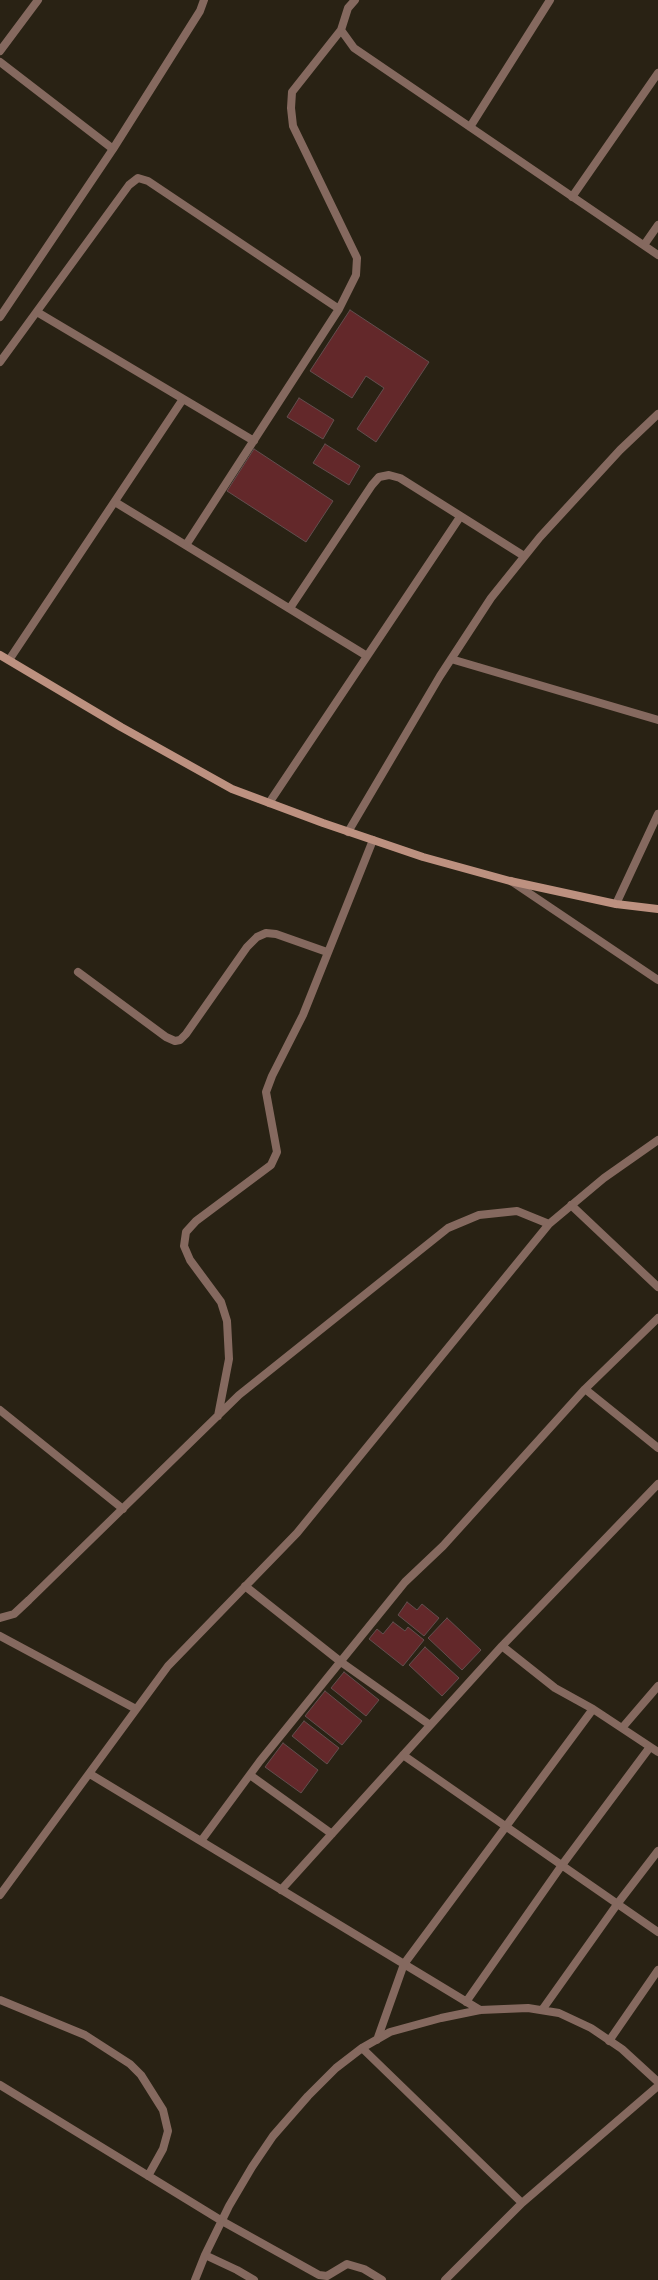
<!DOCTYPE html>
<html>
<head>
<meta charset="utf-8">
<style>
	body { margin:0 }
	canvas { display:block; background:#292214 }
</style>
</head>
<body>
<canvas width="658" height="2280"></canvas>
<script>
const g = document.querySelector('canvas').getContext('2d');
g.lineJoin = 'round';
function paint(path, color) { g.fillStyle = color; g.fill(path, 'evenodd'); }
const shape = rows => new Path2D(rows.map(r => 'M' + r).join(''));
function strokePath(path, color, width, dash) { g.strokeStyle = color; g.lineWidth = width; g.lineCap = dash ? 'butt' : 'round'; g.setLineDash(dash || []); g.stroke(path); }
const building = shape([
	[350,310,429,362,376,442,357,429,384,388,366,376,352,398,310,371,350,310],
	[299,398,334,420,323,439,287,417,299,398],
	[325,444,360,466,349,485,313,463,325,444],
	[254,449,333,501,306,542,227,491,254,449],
	[407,1602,417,1610,422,1604,439,1618,424,1636,398,1615,407,1602],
	[447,1618,481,1650,462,1670,428,1638,447,1618],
	[393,1622,405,1631,408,1627,424,1640,403,1666,369,1639,377,1629,383,1634,393,1622],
	[425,1647,459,1678,442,1696,409,1665,425,1647],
	[344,1672,379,1700,366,1716,331,1688,344,1672],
	[325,1691,362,1721,342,1745,305,1716,325,1691],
	[304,1721,339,1748,327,1764,292,1736,304,1721],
	[283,1743,318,1770,301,1793,265,1767,283,1743]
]);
paint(building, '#63282a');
strokePath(building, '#624e4e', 1);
strokePath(shape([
	[0,51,38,0],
	[0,62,113,149],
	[0,317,113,149,200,11,204,0],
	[78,972,166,1037,175,1041,180,1040,186,1034,247,947,257,937,266,933,276,934,327,952]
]), '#85695f', 8);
strokePath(shape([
	[355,0,348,8,341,30,354,48,658,255],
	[470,127,550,0],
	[572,197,658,73],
	[644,245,658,225],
	[37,312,254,441],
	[0,362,129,185,138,178,148,181,339,309],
	[115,502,367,656],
	[186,545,339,309,356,275,357,258,293,126,291,108,292,92,341,30],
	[290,608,372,485,379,477,389,475,400,478,524,556],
	[451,659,658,720],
	[9,660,183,399],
	[269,803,460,517],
	[348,832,440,676,491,598,540,537,620,450,658,414],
	[511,881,658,980],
	[616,904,658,814],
	[571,1205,658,1287],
	[585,1389,658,1448],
	[0,1410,123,1509],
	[218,1416,229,1359,227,1321,221,1302,190,1260,184,1246,186,1232,196,1221,271,1165,277,1152,266,1092,272,1076,303,1015,373,840],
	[245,1586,341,1662,430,1725],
	[0,1618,14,1614,29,1600,239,1395,448,1228,479,1215,517,1211,549,1224],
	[0,1636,136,1709],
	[502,1646,555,1688,593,1709,658,1752],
	[622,1728,658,1686],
	[403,1755,658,1932],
	[90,1774,480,2010],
	[250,1775,332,1834],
	[201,1841,260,1761,405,1582,443,1546,585,1389,658,1318],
	[281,1890,502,1646,658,1484],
	[0,1895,168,1666,297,1533,549,1224,604,1178,658,1140],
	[0,2000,85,2035,130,2064,141,2075,163,2110,168,2131,163,2149,148,2176],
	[466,2002,562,1865,650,1747],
	[542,2010,618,1903,658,1851],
	[377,2040,404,1964,593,1709],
	[609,2041,658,1970],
	[362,2048,522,2203],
	[0,2085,222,2221,319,2275,327,2276,347,2264,364,2269,382,2280],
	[205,2255,237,2270,254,2280],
	[195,2280,205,2255,229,2206,252,2167,273,2136,308,2096,336,2068,362,2048,390,2032,441,2018,480,2010,528,2008,559,2013,591,2028,622,2049,658,2082],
	[445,2280,522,2203,658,2086]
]), '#85695f', 8);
strokePath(shape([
	[0,655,121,727,232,789,323,823,423,857,510,881,616,904,658,909]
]), '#bd9180', 8);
</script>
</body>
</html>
